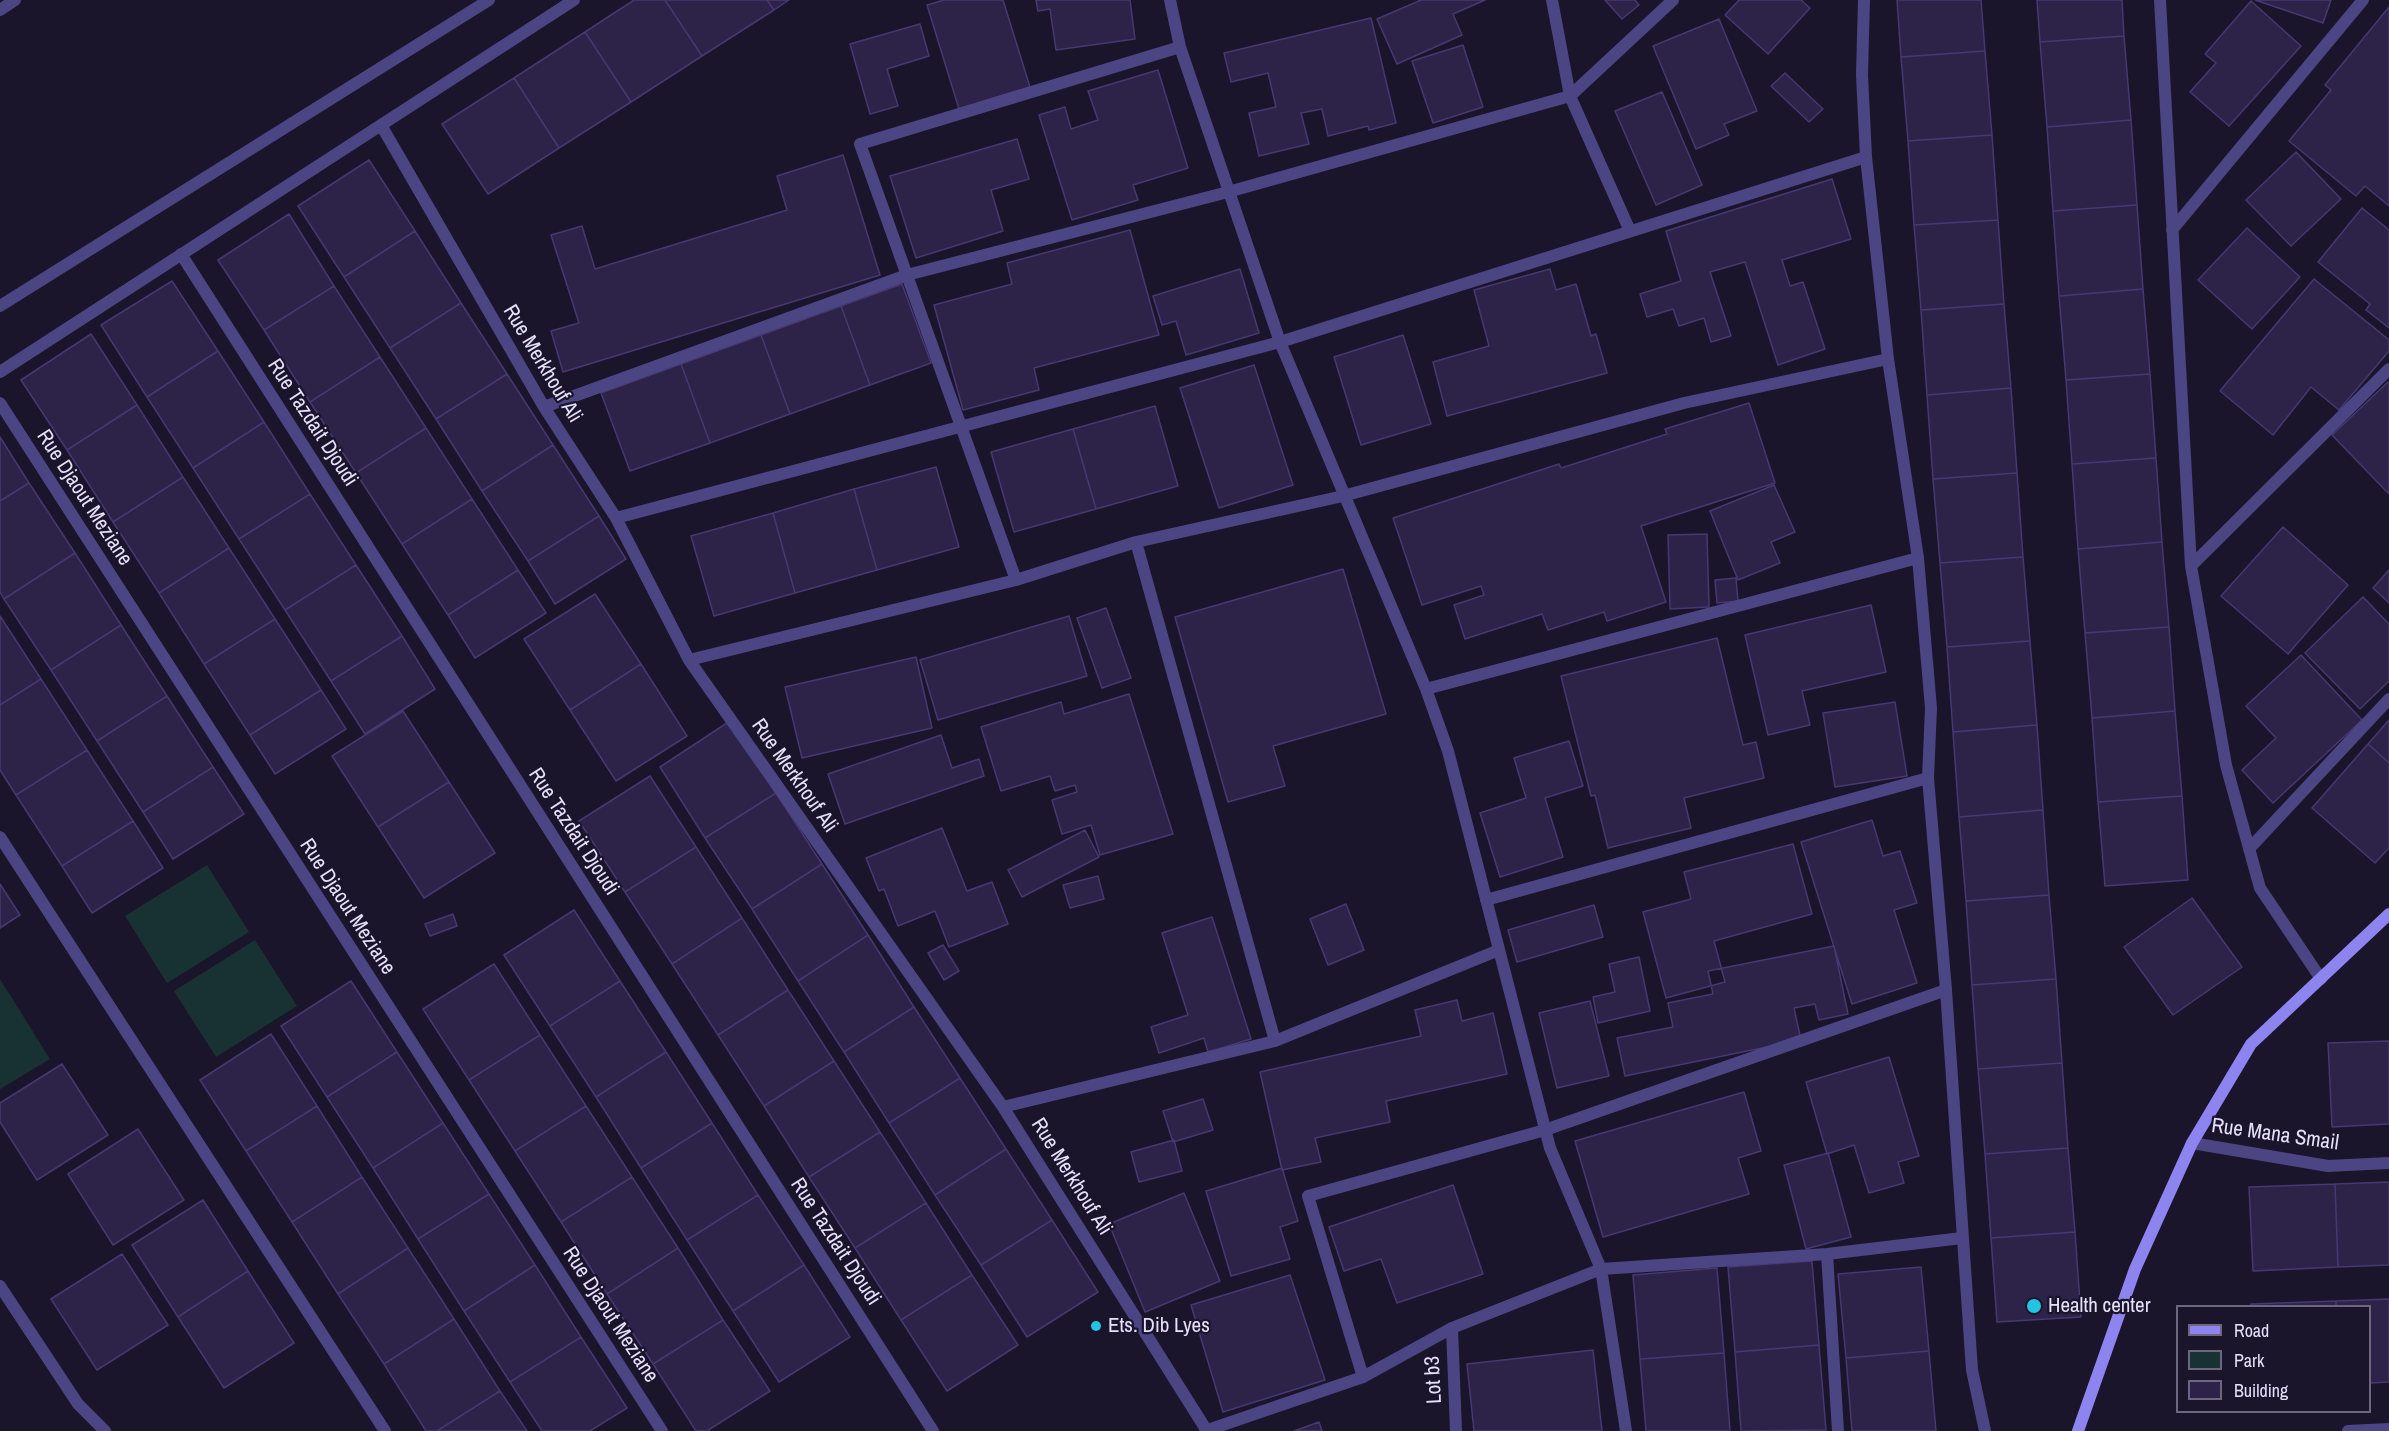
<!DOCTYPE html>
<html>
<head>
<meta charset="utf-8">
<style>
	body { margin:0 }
	#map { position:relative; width:2389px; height:1431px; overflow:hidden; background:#1a152a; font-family:"Archivo Narrow",sans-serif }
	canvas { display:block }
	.legend { position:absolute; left:2176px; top:1305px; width:195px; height:108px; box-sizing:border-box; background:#1a152a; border:2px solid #6c677e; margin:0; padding:8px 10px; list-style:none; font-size:18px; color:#e6e1fb }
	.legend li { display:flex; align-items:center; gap:12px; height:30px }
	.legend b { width:30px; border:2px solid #6c677e }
</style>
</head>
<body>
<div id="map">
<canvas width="2389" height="1431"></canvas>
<ul class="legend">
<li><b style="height:8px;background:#8e84f0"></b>Road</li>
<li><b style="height:16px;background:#183233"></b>Park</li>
<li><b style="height:16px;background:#2d2349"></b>Building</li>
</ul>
</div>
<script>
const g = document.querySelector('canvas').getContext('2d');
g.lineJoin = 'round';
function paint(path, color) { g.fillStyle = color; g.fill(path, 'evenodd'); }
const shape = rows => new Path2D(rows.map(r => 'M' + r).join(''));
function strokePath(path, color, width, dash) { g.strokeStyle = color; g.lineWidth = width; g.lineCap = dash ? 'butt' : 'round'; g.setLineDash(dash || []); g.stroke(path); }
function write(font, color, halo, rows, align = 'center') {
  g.font = font + ' "Archivo Narrow",sans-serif'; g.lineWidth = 4.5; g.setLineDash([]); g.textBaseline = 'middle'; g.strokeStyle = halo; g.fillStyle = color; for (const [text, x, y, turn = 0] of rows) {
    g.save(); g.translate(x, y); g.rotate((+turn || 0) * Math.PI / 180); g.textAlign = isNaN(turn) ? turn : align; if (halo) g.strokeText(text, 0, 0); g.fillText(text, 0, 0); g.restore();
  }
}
paint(shape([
	[207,865,249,932,167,983,125,916],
	[255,940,297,1006,216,1057,174,991],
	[0,979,50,1059,0,1089]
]), '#183233');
const building = shape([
	[634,0,665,0,702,56,631,102,585,32,634,0],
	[665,0,767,0,774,10,702,56,665,0],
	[767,0,789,0,774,10,767,0],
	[944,0,1003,0,1030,87,959,109,927,5,944,0],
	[1036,0,1130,0,1135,39,1056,50,1050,9,1038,11,1036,0],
	[1421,0,1485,0,1453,14,1462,35,1397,64,1377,19,1421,0],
	[1605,0,1635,0,1639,5,1622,19,1605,0],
	[1739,0,1801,0,1810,8,1768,54,1725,15,1739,0],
	[1897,0,1981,0,1985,51,1901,57,1897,0],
	[2037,0,2122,0,2124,36,2040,42,2037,0],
	[2255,0,2331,0,2323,23,2255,0],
	[2251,1,2301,46,2229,126,2190,92,2216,63,2205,54,2251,1],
	[2389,7,2389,206,2365,186,2356,196,2289,141,2331,90,2325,85,2389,7],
	[1371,18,1396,123,1369,130,1368,126,1328,136,1322,109,1301,113,1309,144,1259,156,1249,113,1276,107,1268,73,1231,82,1224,53,1371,18],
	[1719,19,1757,111,1724,124,1729,135,1696,149,1653,46,1719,19],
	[920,24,929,56,887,69,898,106,870,114,850,44,920,24],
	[585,32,631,102,559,148,514,78,585,32],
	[2124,36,2131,120,2047,127,2040,42,2124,36],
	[1463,45,1483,107,1433,123,1412,61,1463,45],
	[1985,51,1992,135,1908,141,1901,57,1985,51],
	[1158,70,1188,168,1133,185,1138,200,1072,220,1039,115,1065,107,1071,129,1098,120,1088,91,1158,70],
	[1785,73,1823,109,1809,122,1771,86,1785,73],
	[514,78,559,148,488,194,442,124,514,78],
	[1662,92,1702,185,1656,205,1615,111,1662,92],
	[2131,120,2137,205,2053,211,2047,127,2131,120],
	[1992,135,1998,220,1914,225,1908,141,1992,135],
	[1017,139,1029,179,991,190,1003,231,916,258,890,176,1017,139],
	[2296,152,2341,199,2291,246,2246,200,2296,152],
	[843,155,880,275,563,372,551,331,579,323,551,235,582,226,595,269,787,210,777,176,843,155],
	[369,160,415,231,344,277,298,206,369,160],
	[1832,179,1851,239,1782,260,1790,286,1803,282,1825,349,1778,365,1745,262,1710,272,1731,336,1711,342,1704,318,1679,326,1673,309,1647,317,1640,294,1681,281,1666,231,1832,179],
	[2137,205,2143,289,2059,296,2053,211,2137,205],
	[2362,208,2389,230,2389,328,2366,310,2370,304,2318,262,2362,208],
	[289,214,334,286,264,330,218,260,289,214],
	[1998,220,2004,304,1921,310,1914,225,1998,220],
	[2247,228,2300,277,2252,329,2198,280,2247,228],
	[1130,230,1159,335,1034,368,1039,390,963,410,934,305,1012,284,1007,263,1130,230],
	[415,231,461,303,390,348,344,277,415,231],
	[1240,269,1259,333,1186,355,1176,321,1162,325,1153,296,1240,269],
	[1550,269,1556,290,1576,284,1591,336,1596,334,1607,373,1447,416,1433,362,1489,346,1474,290,1550,269],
	[2314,279,2389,340,2389,351,2339,410,2311,387,2273,435,2220,391,2314,279],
	[172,281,218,351,147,397,101,325,172,281],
	[902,284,931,363,870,385,841,306,902,284],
	[334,286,380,357,310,402,264,330,334,286],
	[2143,289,2150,374,2066,380,2059,296,2143,289],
	[461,303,507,374,436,419,390,348,461,303],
	[2004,304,2011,388,1927,395,1921,310,2004,304],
	[841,306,870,385,790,414,761,335,841,306],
	[91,334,137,405,67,450,21,380,91,334],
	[761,335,790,414,710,443,681,364,761,335],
	[1403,335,1431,424,1361,445,1334,357,1403,335],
	[218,351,264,422,193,468,147,397,218,351],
	[380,357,426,428,356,473,310,402,380,357],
	[681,364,710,443,630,471,601,393,681,364],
	[1254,365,1293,485,1219,508,1180,388,1254,365],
	[507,374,553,445,482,491,436,419,507,374],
	[2150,374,2156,458,2072,464,2066,380,2150,374],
	[2388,382,2389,383,2389,494,2332,435,2388,382],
	[2011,388,2017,473,1933,479,1927,395,2011,388],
	[1749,403,1775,483,1641,526,1666,602,1607,621,1604,612,1548,630,1542,614,1465,639,1454,605,1484,595,1481,586,1422,605,1393,518,1559,464,1561,468,1667,434,1665,429,1749,403],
	[137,405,183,477,113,522,67,450,137,405],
	[1155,406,1178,486,1096,509,1073,429,1155,406],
	[264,422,310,494,239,539,193,468,264,422],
	[426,428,472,499,402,544,356,473,426,428],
	[1073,429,1096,509,1014,532,991,452,1073,429],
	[0,437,29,483,0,501,0,437],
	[553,445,599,516,528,561,482,491,553,445],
	[2156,458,2162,542,2078,549,2072,464,2156,458],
	[936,467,959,547,877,570,854,489,936,467],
	[2017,473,2023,557,1940,563,1933,479,2017,473],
	[183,477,229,548,159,593,113,522,183,477],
	[29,483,75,553,4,599,0,592,0,501,29,483],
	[1774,485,1795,532,1771,542,1780,563,1738,580,1710,511,1774,485],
	[854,489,877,570,795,593,773,513,854,489],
	[310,494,356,565,285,610,239,539,310,494],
	[472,499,518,570,448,615,402,544,472,499],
	[773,513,795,593,714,616,691,536,773,513],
	[599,516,626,559,555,604,528,561,599,516],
	[2283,527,2348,585,2288,654,2221,596,2283,527],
	[1707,534,1709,607,1670,609,1668,535,1707,534],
	[2162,542,2169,627,2085,633,2078,549,2162,542],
	[229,548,275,619,204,664,159,593,229,548],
	[75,553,121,625,51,670,4,599,75,553],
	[2023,557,2030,641,1947,647,1940,563,2023,557],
	[356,565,402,636,331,681,285,610,356,565],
	[1343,569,1386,714,1273,746,1285,786,1228,802,1175,617,1343,569],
	[518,570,546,613,475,658,448,615,518,570],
	[2389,570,2389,603,2373,588,2389,570],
	[1736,578,1738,601,1717,603,1715,580,1736,578],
	[595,594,641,664,570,710,524,639,595,594],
	[2363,597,2389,624,2389,681,2360,709,2305,653,2363,597],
	[1871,605,1886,672,1802,691,1810,725,1768,735,1745,635,1871,605],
	[1106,608,1131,678,1102,688,1077,618,1106,608],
	[0,616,41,679,0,705,0,616],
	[1069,616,1087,676,938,720,920,660,1069,616],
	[275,619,321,690,250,735,204,664,275,619],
	[121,625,167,696,97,741,51,670,121,625],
	[2169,627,2175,711,2092,718,2085,633,2169,627],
	[402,636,435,689,365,734,331,681,402,636],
	[1717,638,1743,745,1756,742,1764,778,1684,798,1691,828,1608,848,1595,795,1591,796,1561,676,1717,638],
	[2030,641,2037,725,1953,732,1947,647,2030,641],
	[2301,655,2362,720,2273,803,2242,770,2276,738,2246,706,2301,655],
	[916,657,932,728,802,758,785,687,916,657],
	[641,664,687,736,616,781,570,710,641,664],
	[41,679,87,750,16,795,0,770,0,705,41,679],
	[321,690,346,729,275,774,250,735,321,690],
	[1129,694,1173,834,1100,855,1091,825,1062,834,1052,800,1077,792,1075,785,1055,791,1050,776,1001,791,981,727,1061,702,1064,714,1129,694],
	[167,696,213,767,143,812,97,741,167,696],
	[1895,702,1907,776,1835,787,1823,713,1895,702],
	[403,711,449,782,378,827,332,756,403,711],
	[2175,711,2182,796,2098,802,2092,718,2175,711],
	[2389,720,2389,763,2368,744,2389,720],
	[730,721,776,793,705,838,660,767,730,721],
	[2037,725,2043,810,1959,817,1953,732,2037,725],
	[941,735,952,768,979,759,984,776,845,824,828,774,941,735],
	[1569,741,1583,786,1545,798,1563,857,1500,877,1480,813,1526,798,1514,758,1569,741],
	[2368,744,2389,763,2389,848,2375,863,2312,808,2368,744],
	[87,750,133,821,62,866,16,795,87,750],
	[213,767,244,814,173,859,143,812,213,767],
	[650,776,696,847,625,892,579,821,650,776],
	[449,782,495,853,424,898,378,827,449,782],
	[776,793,822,864,752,909,705,838,776,793],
	[2182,796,2188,880,2105,886,2098,802,2182,796],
	[2043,810,2049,895,1966,901,1959,817,2043,810],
	[1872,820,1883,856,1900,851,1917,903,1894,910,1917,983,1852,1004,1801,842,1872,820],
	[133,821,163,868,92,913,62,866,133,821],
	[942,828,967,891,992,882,1008,924,949,947,935,911,898,926,884,889,879,891,866,858,942,828],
	[1085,830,1099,857,1022,897,1008,870,1085,830],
	[1793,844,1812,914,1714,941,1725,982,1666,998,1643,912,1691,899,1684,872,1793,844],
	[696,847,742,918,672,964,625,892,696,847],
	[822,864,868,935,798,981,752,909,822,864],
	[1098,876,1104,899,1070,908,1063,885,1098,876],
	[0,884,20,915,0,928,0,884],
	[2049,895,2056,979,1972,985,1966,901,2049,895],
	[2192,898,2242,967,2173,1015,2124,947,2192,898],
	[1346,904,1364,950,1328,965,1310,919,1346,904],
	[1594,905,1603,937,1517,962,1508,930,1594,905],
	[574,910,620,981,550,1026,504,955,574,910],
	[453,914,457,926,430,936,425,924,453,914],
	[1212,917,1251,1039,1208,1052,1204,1038,1159,1053,1151,1027,1188,1015,1162,933,1212,917],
	[742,918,788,990,718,1035,672,964,742,918],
	[868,935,914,1007,844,1052,798,981,868,935],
	[943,945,959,971,944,980,928,953,943,945],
	[1834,946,1848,1014,1819,1020,1815,1004,1794,1008,1801,1040,1625,1076,1617,1038,1673,1027,1668,1003,1713,994,1708,971,1834,946],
	[1639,957,1650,1011,1598,1023,1593,997,1615,992,1609,964,1639,957],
	[494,964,540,1035,469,1080,423,1009,494,964],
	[2056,979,2062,1063,1978,1069,1972,985,2056,979],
	[351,981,397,1052,327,1097,281,1026,351,981],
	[620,981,666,1052,596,1097,550,1026,620,981],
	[788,990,834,1061,764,1106,718,1035,788,990],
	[1457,1000,1462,1021,1493,1013,1507,1074,1386,1101,1390,1122,1315,1138,1321,1162,1282,1170,1260,1072,1421,1036,1415,1010,1457,1000],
	[1590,1001,1609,1076,1557,1088,1539,1013,1590,1001],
	[914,1007,960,1078,889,1123,844,1052,914,1007],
	[271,1034,317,1106,246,1151,200,1080,271,1034],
	[540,1035,586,1106,515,1151,469,1080,540,1035],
	[2389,1041,2389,1124,2332,1127,2328,1043,2389,1041],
	[397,1052,443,1123,373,1168,327,1097,397,1052],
	[666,1052,712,1123,641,1168,596,1097,666,1052],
	[1889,1057,1919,1156,1898,1162,1904,1183,1869,1193,1854,1145,1827,1154,1806,1082,1889,1057],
	[834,1061,880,1132,809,1177,764,1106,834,1061],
	[2062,1063,2068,1148,1985,1154,1978,1069,2062,1063],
	[62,1064,108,1135,37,1180,0,1122,0,1103,62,1064],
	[960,1078,1006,1149,935,1195,889,1123,960,1078],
	[1744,1092,1761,1151,1738,1158,1749,1194,1603,1237,1575,1141,1744,1092],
	[1203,1099,1213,1130,1173,1142,1163,1111,1203,1099],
	[317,1106,362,1177,292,1222,246,1151,317,1106],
	[586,1106,632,1177,561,1222,515,1151,586,1106],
	[443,1123,489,1194,418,1239,373,1168,443,1123],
	[712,1123,758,1195,687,1240,641,1168,712,1123],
	[138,1129,184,1200,113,1245,68,1174,138,1129],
	[880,1132,926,1203,855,1248,809,1177,880,1132],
	[1174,1140,1182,1171,1139,1182,1131,1152,1174,1140],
	[2068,1148,2075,1232,1991,1238,1985,1154,2068,1148],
	[1006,1149,1052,1220,981,1265,935,1195,1006,1149],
	[1828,1153,1851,1237,1806,1249,1784,1165,1828,1153],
	[1282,1168,1298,1221,1280,1227,1290,1259,1231,1276,1206,1191,1282,1168],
	[362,1177,408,1248,338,1294,292,1222,362,1177],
	[632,1177,678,1248,607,1294,561,1222,632,1177],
	[2389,1182,2389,1265,2338,1267,2335,1184,2389,1182],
	[2335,1184,2338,1267,2253,1271,2249,1187,2335,1184],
	[1453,1185,1483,1274,1397,1303,1381,1259,1344,1271,1329,1227,1453,1185],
	[1184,1193,1220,1281,1145,1312,1109,1224,1184,1193],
	[489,1194,535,1265,464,1311,418,1239,489,1194],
	[758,1195,804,1265,733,1311,687,1240,758,1195],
	[203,1200,248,1271,178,1317,132,1245,203,1200],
	[926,1203,972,1275,901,1320,855,1248,926,1203],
	[1052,1220,1098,1292,1027,1337,981,1265,1052,1220],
	[2075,1232,2081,1317,1997,1322,1991,1238,2075,1232],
	[408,1248,454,1319,384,1364,338,1294,408,1248],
	[678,1248,723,1320,653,1364,607,1294,678,1248],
	[122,1254,168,1325,97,1370,51,1299,122,1254],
	[1812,1261,1819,1345,1735,1352,1728,1267,1812,1261],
	[535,1265,581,1337,510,1382,464,1311,535,1265],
	[804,1265,850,1337,779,1382,733,1311,804,1265],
	[1921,1267,1929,1351,1846,1358,1838,1274,1921,1267],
	[1717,1268,1724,1353,1640,1359,1633,1275,1717,1268],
	[248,1271,294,1343,224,1388,178,1317,248,1271],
	[972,1275,1018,1345,947,1391,901,1320,972,1275],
	[1290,1275,1325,1380,1223,1412,1191,1305,1290,1275],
	[2389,1299,2389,1382,2370,1383,2370,1306,2336,1306,2336,1301,2389,1299],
	[2336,1301,2336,1306,2251,1306,2251,1304,2336,1301],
	[454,1319,500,1391,437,1431,426,1431,384,1364,454,1319],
	[723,1320,770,1391,707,1431,696,1431,653,1364,723,1320],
	[581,1337,627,1408,590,1431,542,1431,510,1382,581,1337],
	[1819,1345,1826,1430,1741,1431,1735,1352,1819,1345],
	[1593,1350,1602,1431,1474,1431,1467,1364,1593,1350],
	[1929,1351,1936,1431,1852,1431,1846,1358,1929,1351],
	[1724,1353,1730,1431,1646,1431,1640,1359,1724,1353],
	[500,1391,527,1431,437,1431,500,1391],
	[1319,1422,1322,1431,1294,1431,1319,1422]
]);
paint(building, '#2d2349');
strokePath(building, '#473872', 1.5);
strokePath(shape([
	[0,10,15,0],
	[1363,1377,1308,1196,1545,1130,1946,990]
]), '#4c4583', 12);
strokePath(shape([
	[1170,0,1180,47,1280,342,1426,689,1448,751,1550,1148,1601,1269,1626,1431],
	[1552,0,1570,96,1630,231],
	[2160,0,2191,566,2226,765,2260,888,2321,979],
	[381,125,544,407,616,518,689,660,1003,1107,1207,1431],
	[2172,230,2363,0],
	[181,254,933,1431],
	[0,306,489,0],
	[0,372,574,0],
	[0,403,662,1431],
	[544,407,907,275,1228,192,1570,96,1673,0],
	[616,518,1280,342,1866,157],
	[1136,542,1275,1041],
	[2191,566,2389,369],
	[1016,580,860,144,1180,47],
	[689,660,1016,580,1136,542,1343,496,1684,403,1888,359],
	[1426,689,1918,558],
	[0,837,385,1431],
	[2249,849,2389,699],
	[1486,900,1928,778],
	[1003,1107,1275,1041,1499,950],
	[2192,1143,2328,1166,2389,1163],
	[1827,1254,1838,1431],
	[0,1286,78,1404,105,1431],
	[1452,1328,1456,1431],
	[1205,1431,1363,1377,1452,1328,1601,1269,1827,1254,1962,1238],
	[2348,1431,2389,1429]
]), '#4c4583', 12);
strokePath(shape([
	[1864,0,1862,75,1866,157,1888,359,1918,558,1931,708,1928,778,1946,990,1972,1370,1985,1431]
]), '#4c4583', 12);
strokePath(shape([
	[2078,1431,2135,1269,2192,1143,2251,1044,2389,914]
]), '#8e84f0', 12);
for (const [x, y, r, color] of [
	[2034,1306,8,"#24c3e4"],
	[1096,1326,6,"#24c3e4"]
]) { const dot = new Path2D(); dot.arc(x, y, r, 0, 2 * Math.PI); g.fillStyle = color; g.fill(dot); strokePath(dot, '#1a152a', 2); }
write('21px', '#e6e1fb', '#1a152a', [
	["Rue Merkhouf Ali",542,364,59],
	["Rue Tazdait Djoudi",312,423,57],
	["Rue Djaout Meziane",84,498,57],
	["Rue Merkhouf Ali",794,776,55],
	["Rue Tazdait Djoudi",573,832,57],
	["Rue Djaout Meziane",347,907,57],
	["Rue Mana Smail",2275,1135,8],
	["Rue Merkhouf Ali",1071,1177,58],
	["Rue Tazdait Djoudi",835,1242,57],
	["Rue Djaout Meziane",610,1315,57],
	["Lot b3",1434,1380,-93]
]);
write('21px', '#e6e1fb', '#1a152a', [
	["Health center",2048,1306],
	["Ets. Dib Lyes",1108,1326]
], 'left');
</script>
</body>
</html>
